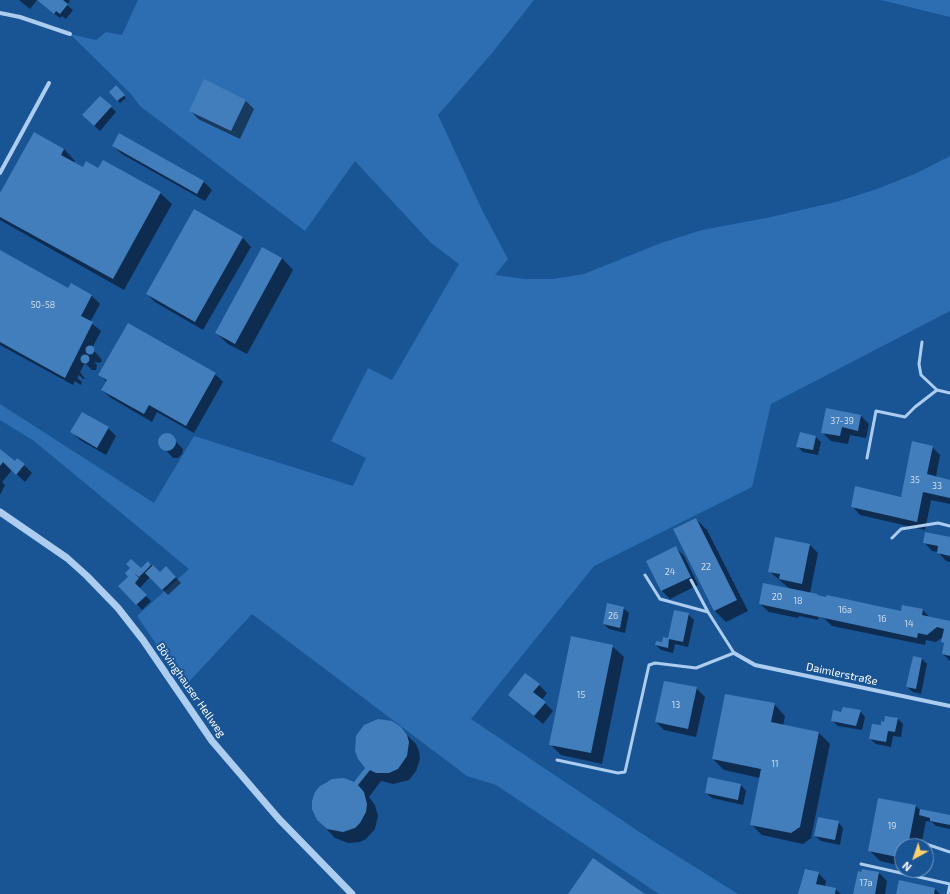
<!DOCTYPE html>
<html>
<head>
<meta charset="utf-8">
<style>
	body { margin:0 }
	#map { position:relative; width:950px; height:894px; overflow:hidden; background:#195495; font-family:"Exo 2",sans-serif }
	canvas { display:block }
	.north { position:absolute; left:894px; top:838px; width:40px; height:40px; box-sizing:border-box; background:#195495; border:1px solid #7598bf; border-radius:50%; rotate:220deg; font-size:11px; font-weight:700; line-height:16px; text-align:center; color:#fff }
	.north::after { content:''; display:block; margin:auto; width:14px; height:18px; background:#ffcf6b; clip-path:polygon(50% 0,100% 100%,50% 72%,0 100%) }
</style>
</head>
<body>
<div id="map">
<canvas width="950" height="894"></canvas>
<div class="north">N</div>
</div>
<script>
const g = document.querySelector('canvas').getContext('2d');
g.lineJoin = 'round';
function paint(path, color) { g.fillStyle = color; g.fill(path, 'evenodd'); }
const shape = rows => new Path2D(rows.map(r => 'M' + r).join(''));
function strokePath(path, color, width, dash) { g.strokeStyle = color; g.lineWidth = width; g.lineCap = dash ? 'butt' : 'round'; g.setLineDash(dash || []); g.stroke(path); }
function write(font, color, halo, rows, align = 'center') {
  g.font = font + ' "Exo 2",sans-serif'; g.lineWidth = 4; g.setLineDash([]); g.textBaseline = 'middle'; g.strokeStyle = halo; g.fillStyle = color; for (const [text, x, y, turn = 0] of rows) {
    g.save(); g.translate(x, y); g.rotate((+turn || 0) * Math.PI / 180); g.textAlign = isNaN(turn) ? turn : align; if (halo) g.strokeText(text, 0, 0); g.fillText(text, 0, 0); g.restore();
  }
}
paint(shape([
	[138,0,534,0,492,53,438,115,482,210,508,259,495,275,525,279,553,279,584,274,661,243,702,230,771,217,836,202,877,189,917,173,950,156,950,311,771,404,752,487,594,566,471,719,650,839,738,894,659,894,496,785,467,776,252,614,185,686,137,616,189,569,34,441,0,420,0,404,154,503,194,436,353,486,366,458,331,441,368,368,392,380,459,264,431,243,355,161,305,231,140,106,131,94,70,34,96,40,106,32,122,35],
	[881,0,950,0,950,17]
]), '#2d6eb3');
paint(shape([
	[19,0,37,0,30,9],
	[37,0,69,0,70,1,67,5,73,10,66,19,62,16,60,18],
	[204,81,246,101,254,109,240,139,198,119,190,110],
	[116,87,126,98,120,103,110,92],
	[111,107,116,112,100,131,89,121],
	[113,146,204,182,212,190,205,201,122,154],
	[64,149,75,161,74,163,83,168,99,169,160,193,172,204,124,290,0,220,0,195],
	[195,211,243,238,251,247,203,330,155,302,147,294],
	[0,252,69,289,71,285,92,296,100,304,90,322,101,331,92,348,102,360,100,363,94,362,97,365,96,370,92,370,85,363,80,372,85,379,83,379,79,375,77,378,82,382,81,385,75,381,73,385,0,345],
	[282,258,293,270,247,354,228,344,216,333],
	[215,374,223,382,194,433,157,412,152,422,111,398,102,390,107,382,100,375],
	[827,409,861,416,869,424,866,438,850,435,848,444,831,441,822,432],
	[108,428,116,436,106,455,80,440,72,432],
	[165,434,168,434,183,449,182,454,178,458,173,458,159,443,159,439],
	[816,437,821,442,818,455,803,452,797,446],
	[932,447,940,455,936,477,950,481,950,504,931,500,925,530,860,515,852,506,901,498],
	[0,450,15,462,24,465,32,473,25,482,12,470,2,482,5,485,0,495],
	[696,519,707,530,748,611,726,622,715,611,674,530],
	[950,538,950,562,946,561,938,552,932,551,924,542],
	[810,545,818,553,810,593,819,597,902,612,923,610,930,618,950,622,950,661,943,654,945,644,942,642,943,637,936,642,926,640,925,645,832,626,825,619,819,617,818,620,799,616,798,618,769,612,760,604,790,589,769,571],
	[676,548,684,556,698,585,670,599,662,591,648,562],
	[148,562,160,573,166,567,181,583,168,595,150,577,139,589,151,601,142,610,120,586,129,577,126,573,141,569],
	[623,608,629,613,625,633,609,629,604,624],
	[675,612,688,614,694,620,688,647,675,644,673,653,661,650,656,645,669,639],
	[612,646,624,657,602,764,561,755,550,744],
	[913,657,922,659,927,664,921,694,913,692,907,687],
	[539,685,547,693,542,700,553,711,543,724,509,695],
	[696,688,705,697,696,737,664,730,656,722],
	[774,704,785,716,783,726,819,733,830,744,811,838,803,844,762,835,751,824,760,778,724,770,713,759],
	[860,711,865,717,862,730,838,726,832,720],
	[898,719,903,724,901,737,893,736,891,747,876,744,870,739,881,726],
	[404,732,416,744,419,751,420,759,416,771,409,780,393,784,381,781,369,797,375,805,378,816,375,829,366,839,360,842,348,843,335,838,318,820,321,786,326,782,338,779,355,783],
	[709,779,741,785,746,791,743,805,712,798,706,793],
	[879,799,916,806,921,811,950,816,950,829,936,826,932,822,926,821,921,846,902,846,902,866,880,861,869,850],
	[838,822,843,828,840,845,821,841,815,836],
	[863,870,879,873,887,881,885,894,854,894],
	[818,873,826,881,825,887,835,889,841,894,799,894],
	[935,889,940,894,897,894]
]), '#0007');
paint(shape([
	[37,0,63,0,68,4,60,14,56,11,54,14],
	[204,79,246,100,231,131,189,111],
	[116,85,125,95,117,101,109,92],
	[100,96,112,106,94,126,82,115],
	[34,132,64,149,61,155,83,167,86,161,98,168,103,160,161,192,113,279,0,217,0,193],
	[119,133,204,181,197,194,112,146],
	[194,209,243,237,195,322,146,294],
	[262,247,282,258,235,344,215,333],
	[0,250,68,288,71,283,92,295,81,316,93,322,65,378,0,342],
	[128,323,216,373,186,426,149,405,144,414,101,390,107,380,98,375],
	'85.5 350a4.5 4.5 0 1 1 9 0a4.5 4.5 0 1 1-9 0Z',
	'80.5 359a4.5 4.5 0 1 1 9 0a4.5 4.5 0 1 1-9 0Z',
	[826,408,861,415,858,431,842,427,840,436,821,433],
	[82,412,109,427,97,448,70,432],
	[800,432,816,436,813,450,796,447],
	'158 442a9 9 0 1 1 18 0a9 9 0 1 1-18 0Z',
	[912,441,933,446,927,474,950,480,950,498,923,492,917,522,851,507,855,486,901,497],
	[0,449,15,461,17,458,25,464,16,475,3,462,0,466],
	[696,518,737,600,714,611,673,529],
	[925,532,950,537,950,556,937,553,938,546,923,543],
	[775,537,810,544,802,584,779,579,780,574,768,572],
	[676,546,691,577,661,591,646,561],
	[131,559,141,568,148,561,151,565,139,577,134,573,139,578,135,583,147,595,136,605,118,586,128,577,125,573,130,568,126,564],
	[153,565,160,572,166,566,176,577,162,590,145,573],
	[763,583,818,594,817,595,826,597,827,595,901,611,902,605,923,609,922,615,950,621,950,656,942,654,944,643,941,642,944,629,937,627,927,635,918,633,917,638,759,604],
	[607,603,624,607,620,628,603,624],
	[674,610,689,613,683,642,669,639,668,648,655,645,656,641,662,642,663,637,668,638],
	[571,636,613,645,591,753,549,745],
	[913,656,922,658,916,689,906,687],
	[525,673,540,684,533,692,546,702,534,716,508,695],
	[664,681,697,687,688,729,655,722],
	[725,694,775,703,771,722,819,732,800,827,791,833,750,825,761,769,712,759],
	[843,707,861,710,856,726,831,721,833,710,841,712],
	[885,716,898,718,895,732,888,731,886,742,869,739,872,724,881,725,881,721,884,722],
	[378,719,392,721,401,727,407,735,409,742,407,756,398,769,389,773,376,773,370,770,358,785,364,792,367,804,366,812,360,823,355,828,343,832,327,829,317,820,312,809,312,801,315,792,320,786,332,779,344,778,354,782,365,768,358,759,355,751,356,736,364,725],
	[708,777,741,784,738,800,705,793],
	[878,798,916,805,908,846,902,846,902,858,868,851],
	[920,809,950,815,950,825,930,821,930,818,919,815],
	[818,817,839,821,835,840,814,836],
	[593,858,645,894,568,894],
	[805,869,819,872,816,884,836,888,835,894,798,894],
	[862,869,879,872,875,894,853,894,858,871,861,872],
	[899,880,935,888,934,894,896,894]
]), '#427dbc');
strokePath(shape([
	[922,342,919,364,921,375,937,390],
	[867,458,876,411,905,417,915,407,937,390,950,393],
	[892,538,901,529,938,523,950,526],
	[691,580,708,612],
	[557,760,618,773,625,772,649,665,655,663,696,668,734,653,708,612,660,599,645,575],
	[917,841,950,852],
	[861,864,950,884],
	[948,894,950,884]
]), '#accdf0', 3);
strokePath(shape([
	[0,13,20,17,70,34],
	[0,173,49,83],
	[734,653,755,665,950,706]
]), '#accdf0', 4);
strokePath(shape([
	[0,512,67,558,87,576,118,608,143,640,212,741,279,819,352,894]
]), '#accdf0', 7);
write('9px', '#d0deee', null, [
	["50-58",43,305],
	["37-39",842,421],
	["35",915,480],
	["33",937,486],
	["22",706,567],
	["24",670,572],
	["20",777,597],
	["18",798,601],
	["16a",845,610],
	["26",613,616],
	["16",882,619],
	["14",909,624],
	["15",581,695],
	["13",676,705],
	["11",775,764],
	["19",892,826],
	["17a",866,883]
]);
write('11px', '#fff', '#195495', [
	["Daimlerstraße",842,674,12],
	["Bövinghauser Hellweg",191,690,55]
]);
</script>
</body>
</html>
